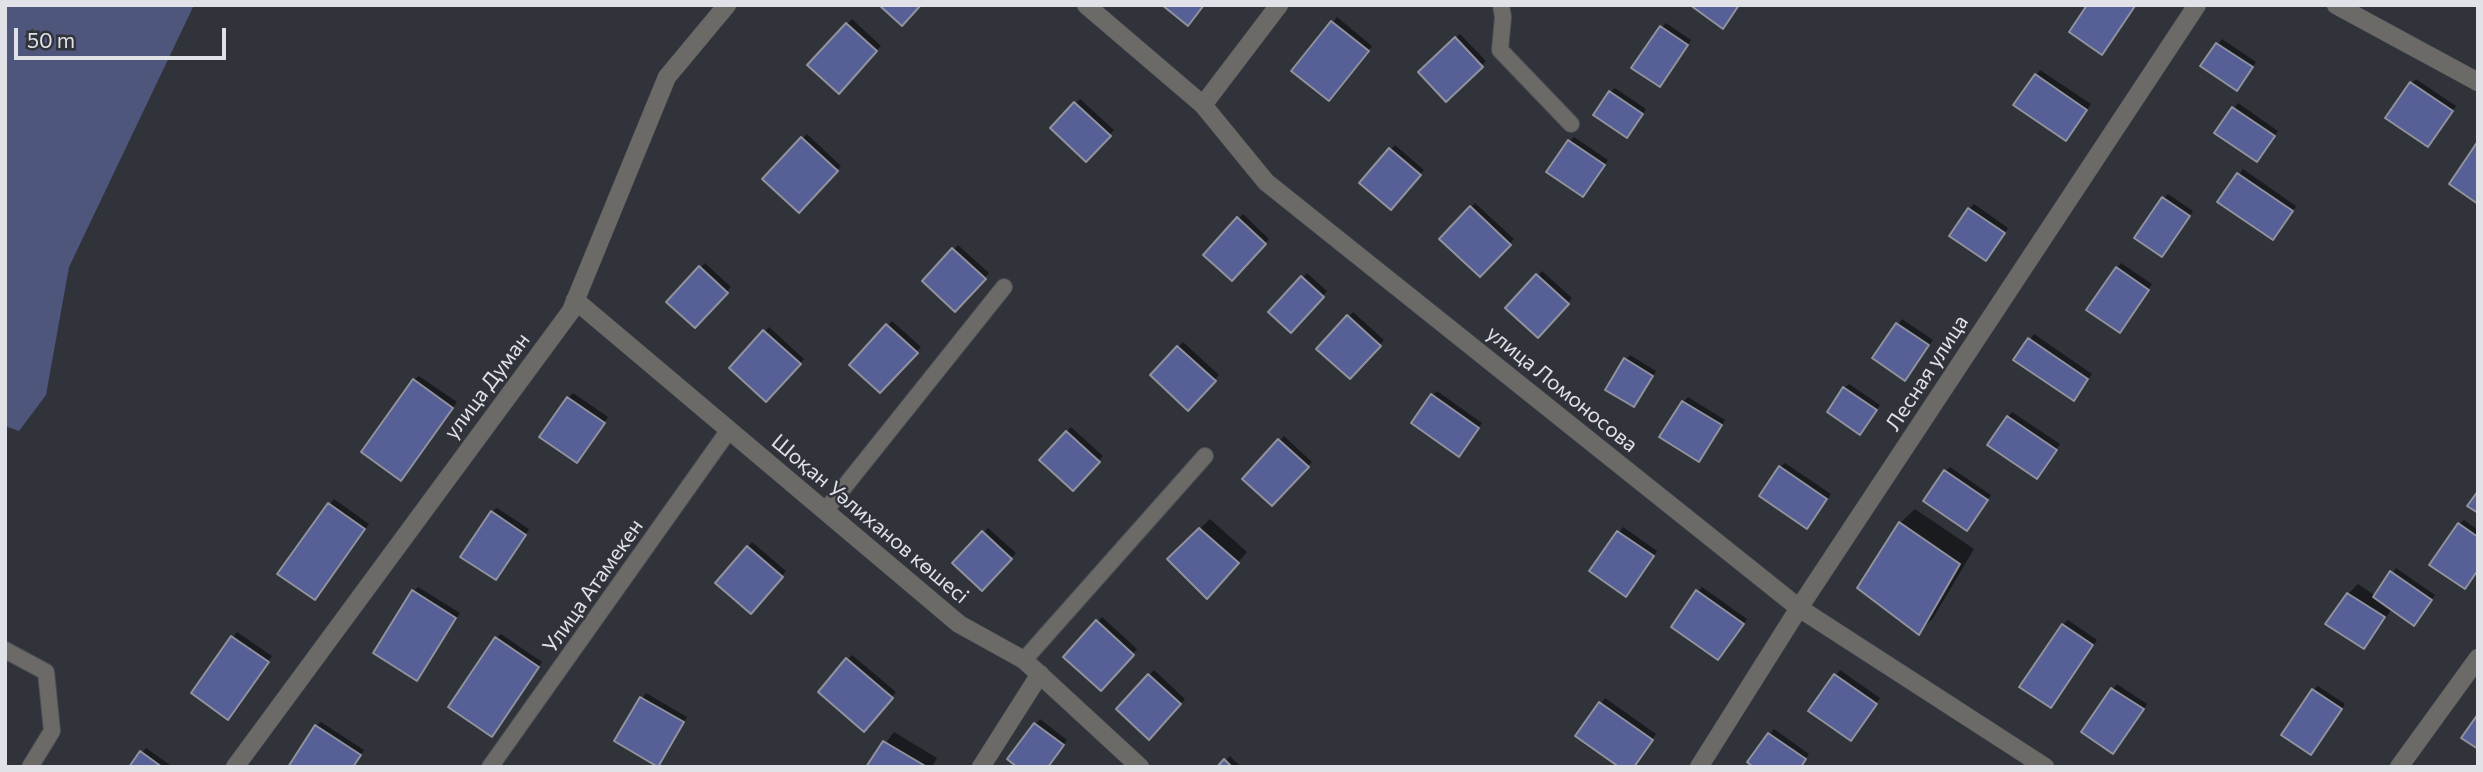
<!DOCTYPE html>
<html>
<head>
<meta charset="utf-8">
<style>
	body { margin:0 }
	#map { position:relative; width:2483px; height:772px; overflow:hidden; background:#31333b; font-family:Commissioner,sans-serif }
	canvas { display:block }
	.frame { position:absolute; inset:0; border:7px solid #e0e2e8; pointer-events:none }
	.scale { position:absolute; left:14px; top:28px; width:212px; height:32px; box-sizing:border-box; border:4px solid #e0e2e8; border-top:0; padding-left:9px; font-size:21px; line-height:24px; white-space:nowrap; color:#e0e2e8; -webkit-text-stroke:5px #31333b; paint-order:stroke }
</style>
</head>
<body>
<div id="map">
<canvas width="2483" height="772"></canvas>
<div class="frame"></div>
<div class="scale">50 m</div>
</div>
<script>
const g = document.querySelector('canvas').getContext('2d');
g.lineJoin = 'round';
function paint(path, color) { g.fillStyle = color; g.fill(path, 'evenodd'); }
const shape = rows => new Path2D(rows.map(r => 'M' + r).join(''));
function strokePath(path, color, width, dash) { g.strokeStyle = color; g.lineWidth = width; g.lineCap = dash ? 'butt' : 'round'; g.setLineDash(dash || []); g.stroke(path); }
function write(font, color, halo, rows, align = 'center') {
  g.font = font + ' Commissioner,sans-serif'; g.lineWidth = 5; g.setLineDash([]); g.textBaseline = 'middle'; g.strokeStyle = halo; g.fillStyle = color; for (const [text, x, y, turn = 0] of rows) {
    g.save(); g.translate(x, y); g.rotate((+turn || 0) * Math.PI / 180); g.textAlign = isNaN(turn) ? turn : align; if (halo) g.strokeText(text, 0, 0); g.fillText(text, 0, 0); g.restore();
  }
}
paint(shape([
	[5,5,194,5,69,267,46,395,19,431,5,426]
]), '#4f567c');
paint(shape([
	[1337,17,1372,46,1333,94,1294,71],
	[852,19,881,46,838,91,810,65],
	[1666,23,1691,40,1664,80,1661,28],
	[1460,34,1486,61,1446,99,1420,72],
	[2222,39,2256,62,2241,84,2202,65],
	[2040,70,2091,104,2070,134,2036,75],
	[2416,79,2456,106,2432,140,2412,83],
	[1615,88,1646,109,1631,132,1610,92],
	[1080,99,1114,130,1086,160,1052,128],
	[2238,103,2278,131,2257,160,2216,132],
	[807,134,841,166,799,211,765,179],
	[1574,137,1608,160,1587,191,1570,141],
	[1395,145,1424,170,1395,203,1391,149],
	[2243,169,2296,206,2278,233,2220,202],
	[2168,194,2193,211,2167,250,2164,199],
	[1475,203,1514,239,1480,275,1441,238],
	[1974,204,2008,228,1991,254,1969,209],
	[1243,214,1269,239,1232,279,1205,254],
	[958,245,989,273,955,309,924,281],
	[705,263,731,287,695,326,669,302],
	[2121,263,2152,284,2124,326,2117,268],
	[1542,271,1572,298,1538,335,1508,308],
	[1307,273,1327,291,1291,330,1271,312],
	[1353,312,1384,340,1349,377,1319,348],
	[1902,319,1933,340,1909,374,1874,358],
	[892,321,921,347,880,391,852,365],
	[769,327,804,359,766,400,731,368],
	[2034,334,2092,374,2078,394,2016,359],
	[1183,342,1219,375,1188,408,1152,375],
	[1630,355,1656,371,1634,405,1626,360],
	[419,376,457,402,406,474,414,380],
	[1849,384,1880,405,1864,428,1844,388],
	[1437,391,1482,423,1463,450,1432,396],
	[573,393,608,417,582,457,568,398],
	[1688,397,1725,420,1703,455,1683,402],
	[2012,412,2060,444,2041,472,2008,417],
	[1071,427,1103,456,1073,488,1042,459],
	[1284,436,1312,462,1272,504,1244,479],
	[1785,463,1831,494,1811,522,1780,467],
	[1950,467,1991,495,1971,524,1945,472],
	[334,499,369,524,319,593,280,573],
	[497,508,529,529,500,574,492,512],
	[1915,509,1974,549,1933,618,1919,632,1900,523],
	[1210,519,1247,552,1217,587,1169,559],
	[2464,520,2478,530,2478,569,2459,524],
	[1623,527,1657,551,1630,590,1592,571],
	[988,528,1016,553,982,589,955,563],
	[752,542,786,571,756,607,717,583],
	[2396,568,2435,595,2418,619,2392,609,2364,647,2348,594,2358,584,2376,596],
	[418,587,460,613,417,678,414,591],
	[1702,587,1747,619,1723,653,1698,592],
	[1102,617,1137,649,1101,689,1065,656],
	[2068,620,2097,640,2055,701,2063,625],
	[237,632,272,656,232,713,193,693],
	[501,634,542,662,496,730,496,638],
	[852,655,896,692,869,725,847,660],
	[1154,670,1185,699,1149,737,1118,709],
	[1840,670,1880,698,1855,734,1810,710],
	[2117,684,2147,704,2118,747,2083,731],
	[2318,686,2345,704,2315,748,2314,690],
	[646,693,687,717,658,764,617,740],
	[1605,698,1656,734,1633,767,1578,735],
	[1040,719,1067,740,1047,767,1009,758],
	[321,722,364,750,353,767,316,726],
	[1774,729,1809,754,1800,767,1749,762],
	[894,732,937,758,932,767,868,767],
	[146,748,173,767,131,767],
	[1230,756,1241,767,1220,767]
]), '#0007');
const building = shape([
	[879,5,921,5,902,26,879,5],
	[1162,5,1204,5,1188,26,1162,5],
	[1690,5,1739,5,1723,29,1690,5],
	[2087,5,2135,6,2102,55,2069,32,2087,5],
	[1331,21,1369,51,1329,101,1291,71,1331,21],
	[846,23,877,51,839,94,807,65,846,23],
	[1660,26,1688,45,1660,87,1631,68,1660,26],
	[1455,37,1483,67,1446,102,1418,72,1455,37],
	[2216,43,2253,67,2237,91,2200,66,2216,43],
	[2035,74,2087,110,2066,141,2013,105,2035,74],
	[2410,82,2453,111,2428,147,2385,118,2410,82],
	[1609,91,1643,114,1627,138,1593,115,1609,91],
	[1074,102,1111,136,1086,162,1050,128,1074,102],
	[2232,107,2275,136,2257,162,2214,133,2232,107],
	[801,137,838,171,799,213,762,179,801,137],
	[1568,140,1605,165,1583,197,1546,172,1568,140],
	[2478,141,2478,204,2449,184,2478,141],
	[1389,148,1421,175,1391,210,1359,183,1389,148],
	[2237,173,2293,211,2273,240,2217,202,2237,173],
	[2162,197,2190,216,2162,257,2134,238,2162,197],
	[1470,206,1511,245,1480,277,1439,239,1470,206],
	[1968,208,2005,233,1986,261,1949,236,1968,208],
	[1237,217,1266,244,1232,281,1203,255,1237,217],
	[952,248,986,279,955,312,922,281,952,248],
	[699,266,728,293,695,328,666,302,699,266],
	[2116,267,2149,290,2120,333,2086,310,2116,267],
	[1536,274,1569,304,1538,338,1505,308,1536,274],
	[1301,276,1324,297,1291,333,1268,312,1301,276],
	[1347,315,1381,346,1350,379,1316,349,1347,315],
	[1896,323,1929,345,1905,381,1872,358,1896,323],
	[886,324,918,353,880,393,849,365,886,324],
	[763,330,801,364,766,402,729,368,763,330],
	[2028,338,2088,379,2074,401,2013,360,2028,338],
	[1177,346,1216,381,1188,411,1150,375,1177,346],
	[1624,358,1653,376,1634,407,1605,390,1624,358],
	[413,379,453,408,401,481,361,452,413,379],
	[1843,387,1877,410,1860,435,1827,412,1843,387],
	[1431,394,1479,428,1459,457,1411,423,1431,394],
	[567,397,605,423,577,463,539,437,567,397],
	[1682,401,1722,425,1699,462,1659,437,1682,401],
	[2007,416,2057,450,2037,479,1987,445,2007,416],
	[1066,431,1100,462,1073,491,1039,460,1066,431],
	[1278,439,1309,467,1272,506,1242,479,1278,439],
	[1779,466,1827,499,1807,529,1759,496,1779,466],
	[1944,470,1988,500,1967,531,1923,501,1944,470],
	[2478,491,2478,513,2467,506,2478,491],
	[328,503,365,529,315,600,277,574,328,503],
	[491,511,526,535,496,580,460,557,491,511],
	[1899,522,1960,564,1919,635,1857,588,1899,522],
	[2458,523,2478,537,2478,570,2465,589,2429,565,2458,523],
	[1199,528,1239,563,1207,599,1167,559,1199,528],
	[982,531,1012,559,982,591,952,563,982,531],
	[1617,531,1654,556,1626,597,1589,571,1617,531],
	[747,546,783,577,751,614,715,583,747,546],
	[2390,571,2432,600,2414,626,2373,597,2390,571],
	[412,590,456,618,417,681,373,653,412,590],
	[1696,590,1744,624,1718,660,1671,627,1696,590],
	[2347,593,2385,617,2364,649,2325,624,2347,593],
	[1096,620,1134,655,1101,691,1063,657,1096,620],
	[2062,624,2093,645,2051,708,2019,687,2062,624],
	[231,636,269,662,228,720,191,693,231,636],
	[495,637,539,667,492,737,448,707,495,637],
	[846,658,893,698,864,732,818,692,846,658],
	[1148,674,1181,704,1149,740,1116,709,1148,674],
	[1834,674,1877,704,1851,741,1808,711,1834,674],
	[2111,688,2144,709,2113,754,2081,732,2111,688],
	[2312,689,2342,709,2311,755,2281,735,2312,689],
	[640,697,684,722,658,767,614,741,640,697],
	[1599,702,1653,740,1634,767,1619,767,1575,736,1599,702],
	[2478,714,2478,749,2461,738,2478,714],
	[1034,723,1064,745,1048,767,1017,767,1007,759,1034,723],
	[315,725,361,755,353,767,288,767,315,725],
	[1768,733,1806,759,1801,767,1753,767,1747,762,1768,733],
	[883,741,927,767,866,767,883,741],
	[140,751,162,767,129,767,140,751],
	[1224,759,1232,767,1217,767,1224,759]
]);
paint(building, '#576096');
strokePath(building, '#90929d', 2);
const service = shape([
	[1501,5,1503,17,1500,50,1571,124],
	[825,511,1004,287],
	[5,650,46,672,52,731,30,767],
	[1024,660,1205,456],
	[490,767,729,430]
]);
const minor = shape([
	[1086,5,1203,105,1266,182,1799,608,2045,767],
	[2336,5,2478,82],
	[1203,105,1279,5],
	[575,300,959,624,1024,660,1140,767],
	[235,767,571,311,667,77,727,5],
	[981,767,1040,674],
	[1699,767,1799,608,2197,5],
	[2399,767,2478,658]
]);
strokePath(service, '#4d4f57', 18);
strokePath(minor, '#4d4f57', 19);
strokePath(service, '#6c6a66', 16);
strokePath(minor, '#6c6a66', 18);
write('21px', '#e0e2e8', '#31333b', [
	["Лесная улица",1927,373,-57],
	["улица Думан",487,386,-53],
	["улица Ломоносова",1562,389,39],
	["Шоқан Уәлиханов көшесі",870,519,40],
	["Улица Атамекен",593,586,-55]
]);
</script>
</body>
</html>
